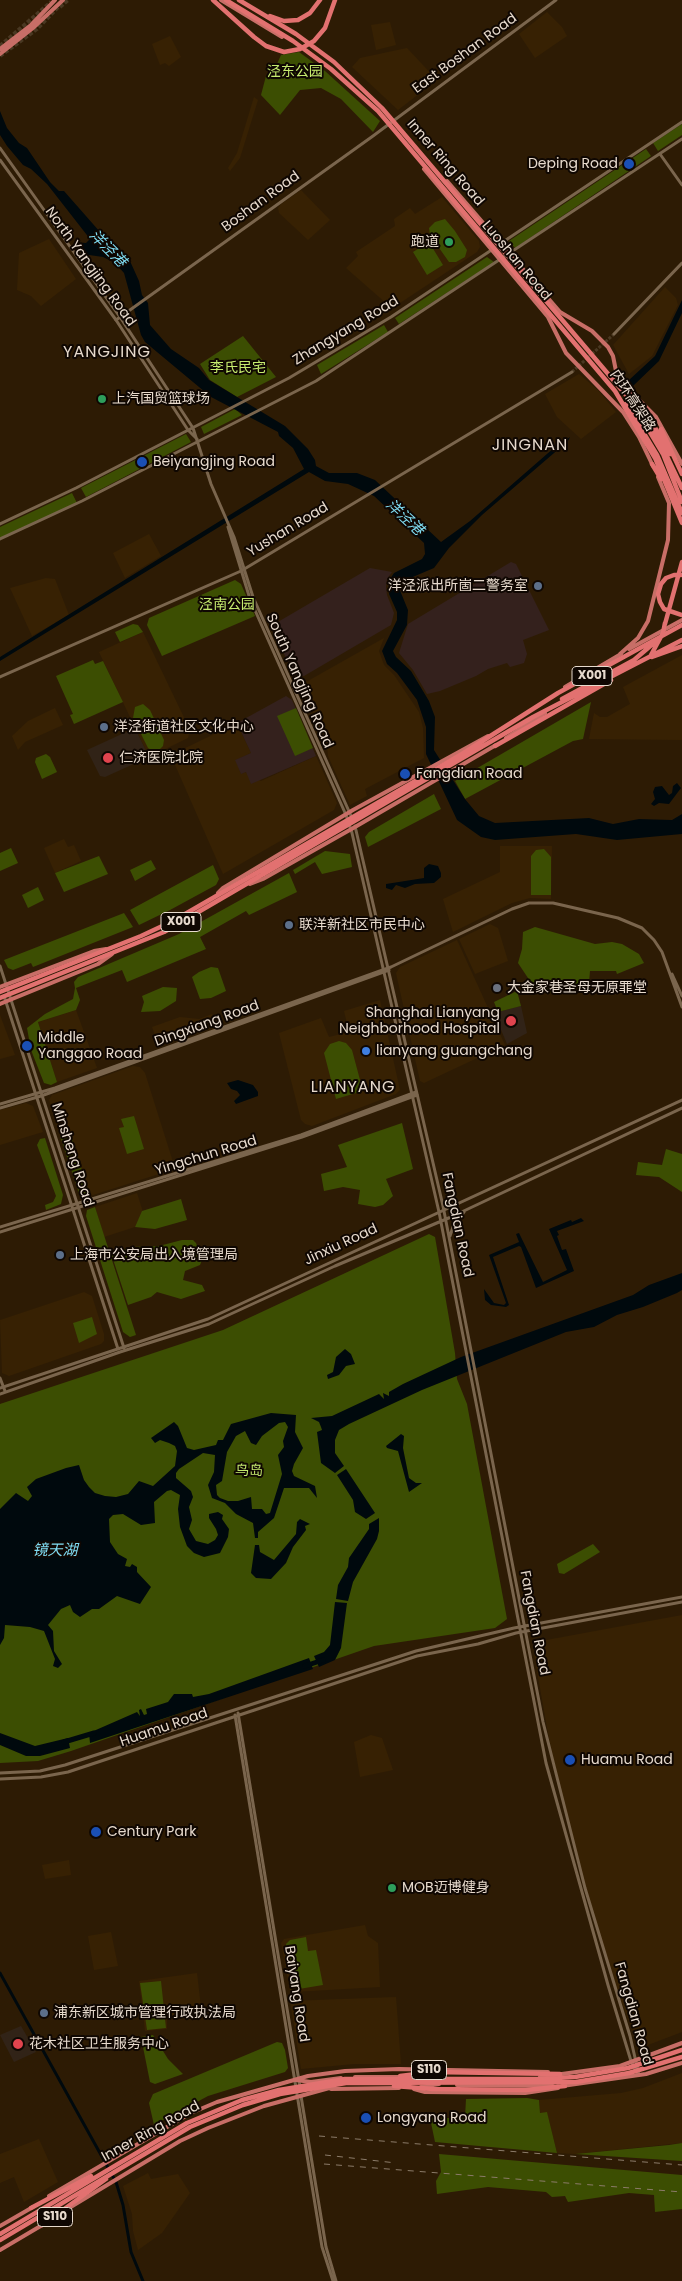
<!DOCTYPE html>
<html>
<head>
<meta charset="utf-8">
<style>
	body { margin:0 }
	canvas { display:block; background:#2d1b04 }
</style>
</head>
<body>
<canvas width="682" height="2281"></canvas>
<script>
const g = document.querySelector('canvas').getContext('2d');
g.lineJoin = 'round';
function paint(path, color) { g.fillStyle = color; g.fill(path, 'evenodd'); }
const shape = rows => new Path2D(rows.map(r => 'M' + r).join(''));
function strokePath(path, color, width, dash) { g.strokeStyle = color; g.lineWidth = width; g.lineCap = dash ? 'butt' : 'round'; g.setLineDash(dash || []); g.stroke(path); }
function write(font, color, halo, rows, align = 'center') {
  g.font = font + ' Poppins,"Noto Sans SC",sans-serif'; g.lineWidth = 4; g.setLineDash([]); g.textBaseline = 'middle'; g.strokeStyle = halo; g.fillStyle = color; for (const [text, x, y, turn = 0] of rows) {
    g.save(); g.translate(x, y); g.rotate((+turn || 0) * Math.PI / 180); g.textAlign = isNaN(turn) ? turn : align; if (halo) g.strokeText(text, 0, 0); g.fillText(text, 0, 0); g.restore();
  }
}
paint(shape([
	[547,12,562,27,567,36,535,58,519,34],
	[390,22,396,45,376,50,371,25],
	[170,36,181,57,169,66,165,63,160,65,152,44],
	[407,48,437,80,398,110,352,67,360,58],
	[254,97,258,100,240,158,230,171,228,168,237,153],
	[301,190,330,220,308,240,279,213,278,208,281,204],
	[442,197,479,241,480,247,477,252,394,307,387,304,346,268,358,256,356,252,395,226,394,219,410,208,415,214],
	[49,239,76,279,41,306,31,296,17,290,19,253],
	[665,287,676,298,678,305,652,356,629,374,613,345],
	[579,374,598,390,616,412,581,439,557,417,545,394],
	[149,534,161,556,125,578,113,553],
	[46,578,55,579,69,615,32,636,10,588],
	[143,632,190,730,188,738,149,757,99,652],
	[384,638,379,651,384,665,394,675,419,712,423,728,424,758,365,789,367,796,350,805,328,756,327,744,302,688,306,682],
	[682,655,682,740,589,739,594,713,600,717,607,717,630,704,623,687],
	[55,708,63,725,25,742,18,750,12,736,28,721],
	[237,723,251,753,236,760,241,774,245,772,261,781,316,756,337,803,334,810,223,874,172,758,175,753],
	[64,839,68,847,74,845,81,861,55,873,44,848],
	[500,846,552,846,551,899,530,898,512,903,453,932,443,899,500,872],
	[490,924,498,928,508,961,475,974,459,939],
	[457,940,505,1045,424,1083,420,1081,396,973,400,967],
	[380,1000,400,1090,396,1094,312,1126,305,1124,301,1120,279,1033,321,1018,329,1037,349,1032,344,1011],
	[76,1010,97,1068,57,1082,38,1022],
	[212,1014,216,1025,159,1046,152,1027,180,1017,199,1019],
	[0,1015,15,1055,0,1059,0,1014],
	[133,1066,140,1067,145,1073,173,1162,165,1172,90,1196,70,1133,60,1136,49,1100,52,1095],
	[26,1103,33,1106,43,1132,0,1145,0,1110],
	[137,1193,143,1212,135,1227,104,1237,95,1207],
	[84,1292,92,1296,104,1334,104,1341,101,1344,9,1376,2,1373,0,1320],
	[682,1615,682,2032,640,2048,614,1984,572,1839,549,1739,534,1654,535,1647,541,1641],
	[371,1735,382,1738,393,1770,360,1777,354,1742],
	[69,1860,71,1875,45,1879,42,1865],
	[365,1925,368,1936,378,1943,380,1987,293,1992,290,1990,281,1943,284,1939],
	[111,1932,118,1966,94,1970,88,1936],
	[197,1973,202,2016,167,2019,167,2029,145,2031,139,1981],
	[396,1997,401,2064,354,2064,301,2069,290,2001],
	[682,2073,682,2143,575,2154,557,2153,547,2113,540,2113,539,2100,621,2093,643,2088],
	[39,2139,58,2182,24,2202,14,2177,0,2183,0,2154],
	[148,2173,151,2179,178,2174,190,2193,162,2233,138,2250,133,2231,132,2214,123,2186]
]), '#372103');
paint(shape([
	[511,562,516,564,549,630,523,640,527,654,524,663,510,667,507,663,488,669,476,676,440,691,427,694,413,670,399,653,408,624],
	[370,568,392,572,387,579,386,587,387,595,394,613,391,625,304,676,294,675,271,626],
	[286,696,292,700,316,756,251,784,246,772,241,774,235,760,251,753,237,723]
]), '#34211d');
paint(shape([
	[135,728,149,757,105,777,100,776,87,750],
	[521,1006,527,1033,507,1044,494,1013],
	[21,2026,36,2052,14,2062,0,2035]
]), '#312317');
paint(shape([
	[299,52,325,71,380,121,373,132,341,99,321,88,300,90,280,115,261,95,266,76,277,64,281,55],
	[682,124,682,135,658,151,653,143],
	[646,149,651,156,515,248,509,241],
	[445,219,455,231,467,250,465,257,456,262,449,262,430,235,429,228,435,222],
	[429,242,443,265,427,275,413,252],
	[487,257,494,262,399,324,395,318],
	[384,325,388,332,321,374,317,365],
	[243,336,276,377,237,397,210,380,200,364],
	[235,409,242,415,204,434,201,427],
	[186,434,191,442,86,497,81,488],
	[72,493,77,503,0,538,0,527],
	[235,580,241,584,255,616,162,656,147,625,149,618],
	[133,624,138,625,143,632,120,642,115,632],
	[93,660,95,664,103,661,123,702,74,724,70,715,73,714,56,676],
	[591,702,583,739,573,741,465,799,455,781],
	[143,704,150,710,164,740,163,746,159,750,153,751,148,748,133,718,135,707],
	[296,708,313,748,295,756,277,716],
	[46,754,50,757,57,772,42,779,35,762,36,758],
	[434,794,441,809,368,847,365,837,369,832],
	[11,848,18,863,0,871,0,853],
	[544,849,551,857,551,895,531,895,531,856,536,850],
	[325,851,350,854,352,867,322,874,315,862,295,874,293,870],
	[99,856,108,874,64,892,55,873],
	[151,860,156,869,135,881,130,870],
	[213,865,219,879,216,885,170,910,139,925,130,910],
	[289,873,297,892,249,915,246,911,200,937,206,949,127,982,122,970,76,988,80,1000,76,1010,38,1022,57,1082,51,1085,44,1083,31,1050,27,1028,45,1014,73,999,75,988,74,982,78,977,179,934],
	[38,887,44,900,28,908,22,895],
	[124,913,133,927,33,967,31,963,13,970,8,968,4,960],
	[535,927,595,944,612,942,622,944,639,954,644,963,617,974,616,971,590,971,589,983,575,988,547,993,541,991,534,987,518,963,522,949,523,932],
	[211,967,218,968,226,991,211,998,200,999,192,977,199,972],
	[163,987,177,988,176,1001,160,1011,141,1012,144,1002,142,996],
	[517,991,521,1006,498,1012,494,1002],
	[339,1041,346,1043,352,1050,363,1091,336,1099,324,1053,330,1044],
	[134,1116,144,1149,127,1154,119,1128,124,1127,121,1119],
	[402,1123,413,1169,386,1179,393,1196,383,1205,375,1207,358,1204,360,1190,343,1187,324,1191,321,1174,347,1167,338,1145],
	[70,1132,90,1196,85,1197,79,1193,60,1136],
	[45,1138,63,1195,61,1204,46,1210,45,1205,53,1202,56,1196,37,1145,40,1139],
	[666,1149,682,1154,682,1192,659,1177,636,1175,638,1162,662,1165],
	[181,1199,187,1220,155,1229,135,1227,142,1211],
	[95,1207,136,1335,130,1337,123,1332,86,1216,87,1210],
	[429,1234,435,1237,455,1353,457,1379,467,1404,507,1619,495,1628,374,1646,71,1751,38,1761,0,1763,0,1404,223,1330],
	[182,1240,193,1240,196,1243,202,1260,200,1265,185,1271,183,1280,202,1285,205,1291,181,1299,157,1292,151,1297,128,1305,111,1253,132,1247,159,1246],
	[92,1317,97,1334,79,1343,73,1323],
	[593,1544,600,1552,564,1574,559,1573,557,1564],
	[306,1937,308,1951,316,1950,323,1985,299,1989,293,1984,286,1944,290,1940],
	[161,1981,166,2028,147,2030,140,1983],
	[153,2035,168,2059,183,2074,155,2084,150,2082,141,2037],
	[277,2042,282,2043,285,2050,288,2068,285,2072,208,2096,154,2125,149,2103,153,2094],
	[527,2098,539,2100,540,2113,547,2112,557,2153,435,2142,430,2118,465,2118,466,2099],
	[682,2143,682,2161,575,2154,669,2145],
	[439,2154,682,2175,682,2209,655,2212,654,2195,629,2193,568,2202,565,2196,552,2197,546,2192,488,2187,437,2194,436,2181,441,2172]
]), '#3c4e02');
paint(shape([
	[0,111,7,128,19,143,27,148,50,182,59,191,64,191,115,249,130,261,139,281,142,295,148,303,150,325,171,349,199,368,209,380,285,426,308,449,315,460,316,466,329,473,357,473,375,480,441,542,470,521,555,447,570,437,568,441,482,515,449,548,434,568,401,582,399,588,408,610,407,625,393,651,396,657,411,671,429,701,435,717,434,750,465,799,479,816,495,823,589,818,613,824,639,819,672,820,682,814,682,834,617,840,576,834,495,840,481,837,457,820,426,754,426,727,417,700,397,673,387,664,382,651,397,620,397,612,389,594,390,579,394,573,422,559,425,554,424,543,374,496,348,484,325,481,309,472,0,661,0,657,304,469,293,448,279,436,278,432,211,397,145,342,141,335,124,273,115,263,103,257,82,254,74,242,86,243,90,239,47,184,31,169,23,165,7,146,0,135],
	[682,300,682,313,659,361,633,386,629,380,655,356],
	[677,783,681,788,669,804,659,803,654,806,651,804,655,799,653,792,655,787,662,786,669,795,672,793,673,786],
	[429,864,438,866,441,873,441,877,434,883,415,884,405,888,396,885,392,890,386,888,386,884,424,878,424,868],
	[238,1080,253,1085,258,1092,258,1096,236,1104,234,1101,240,1095,237,1091,231,1089,227,1083],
	[581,1218,584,1221,557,1231,559,1235,557,1236,562,1250,566,1249,574,1271,536,1288,521,1247,519,1246,493,1257,509,1305,506,1307,491,1305,485,1300,484,1289,494,1303,504,1305,506,1303,489,1255,519,1242,516,1234,519,1233,543,1282,567,1270,549,1229,571,1220,572,1222],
	[682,1273,682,1290,677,1293,643,1307,617,1315,594,1327,566,1332,422,1390,349,1424,339,1430,335,1440,335,1453,344,1466,335,1473,321,1463,317,1432,322,1430,321,1427,319,1422,311,1418,332,1416,379,1394,384,1399,383,1393,389,1396,389,1392,403,1384,461,1357,633,1295,649,1285],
	[345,1349,351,1354,355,1364,346,1366,339,1375,328,1379,327,1375,333,1372,336,1357],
	[271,1413,296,1415,295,1432,303,1448,294,1464,292,1471,294,1476,315,1486,317,1498,309,1488,284,1488,274,1518,258,1532,258,1538,255,1538,253,1523,236,1514,225,1503,212,1498,208,1485,214,1472,215,1455,203,1453,179,1469,176,1473,176,1478,191,1491,193,1497,189,1507,192,1520,189,1529,196,1541,208,1544,215,1540,218,1535,216,1529,209,1518,209,1514,218,1512,223,1515,222,1519,229,1529,228,1537,220,1553,204,1557,194,1553,187,1546,180,1527,178,1509,180,1495,171,1490,167,1491,154,1502,155,1523,141,1525,123,1514,113,1515,109,1519,110,1542,118,1554,127,1559,125,1566,130,1567,132,1564,137,1567,137,1572,151,1587,140,1604,117,1596,99,1609,92,1609,80,1617,73,1612,70,1605,61,1609,48,1625,53,1631,54,1651,62,1664,58,1668,53,1666,55,1659,44,1631,30,1627,5,1625,4,1638,0,1645,0,1509,16,1493,28,1501,32,1496,27,1487,36,1479,66,1468,79,1465,84,1480,89,1487,95,1493,105,1496,116,1497,128,1494,139,1481,153,1486,175,1466,177,1451,175,1446,169,1443,160,1440,155,1443,151,1438,174,1422,178,1426,187,1448,194,1450,216,1445,218,1440,223,1440,231,1424],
	[285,1422,288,1427,283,1441,284,1447,278,1455,282,1474,270,1513,266,1514,262,1509,252,1509,251,1497,238,1501,228,1501,220,1498,217,1495,216,1485,222,1481,227,1452,236,1436,245,1431,251,1443,256,1445,262,1436,279,1423],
	[401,1434,404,1436,403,1448,409,1478,416,1483,422,1483,409,1492,398,1451,387,1448,386,1446],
	[346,1469,375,1513,366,1519,355,1512,353,1500,337,1475],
	[379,1518,379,1531,377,1539,353,1582,348,1601,336,1599,338,1585,348,1567,349,1558,369,1529,369,1524],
	[300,1519,310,1524,305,1526,306,1530,293,1547,286,1563,271,1579,256,1578,251,1573,255,1545,259,1545,260,1552,274,1560,296,1534,297,1522],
	[335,1602,347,1603,341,1648,335,1660,319,1667,314,1656,324,1652,330,1645],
	[309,1658,313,1669,90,1743,89,1733,137,1712,140,1716,139,1710,141,1709,144,1715,147,1714,146,1709,168,1702,174,1694,192,1694,193,1697,209,1694],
	[0,1733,35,1746,68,1738,70,1748,40,1756,26,1756,0,1745]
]), '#00090d');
strokePath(shape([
	[0,1973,116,2182,123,2205,131,2252,143,2281]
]), '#00090d', 3);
strokePath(shape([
	[305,1666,323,1660],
	[64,1742,94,1733]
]), '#00090d', 5);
strokePath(shape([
	[572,372,614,334]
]), '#493822', 3, [3, 1.5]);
strokePath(shape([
	[60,7,68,0],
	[0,46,51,2],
	[0,56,37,29,61,4]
]), '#493822', 4, [4, 2]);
strokePath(shape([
	[660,154,682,185],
	[116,320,373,136,556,0],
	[614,334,682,263],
	[0,677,241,571,572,372],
	[672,974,682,996],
	[0,1104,55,1088,391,967,512,909,529,903,553,903,618,918,642,928,654,940,662,952,682,1007],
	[0,1108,41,1096,389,970],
	[0,1227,301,1135,416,1092],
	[0,1232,302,1137,417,1095],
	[0,1378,5,1391]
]), '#7a654d', 3);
strokePath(shape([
	[0,148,120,317,193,428,211,484,234,537,253,597,352,818],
	[0,160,116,320,188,430,197,439],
	[500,244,682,122],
	[0,524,76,488,289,378,391,317,493,249],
	[228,527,250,599,346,815,352,833,439,1212,546,1763,608,1985,631,2061,637,2073],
	[0,539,82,501,316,381,682,139],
	[355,826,443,1206,543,1722,585,1888,630,2036,639,2075],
	[0,966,124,1348],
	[4,996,118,1349],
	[450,1236,454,1224,464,1212],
	[0,1388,208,1319,682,1100],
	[0,1394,120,1352,209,1324,335,1266,451,1217,682,1108],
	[238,1713,300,2087],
	[235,1715,322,2247,333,2281],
	[0,1773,40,1771,65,1765,416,1651,514,1628,682,1597],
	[0,1779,41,1777,68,1772,417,1656,478,1644,516,1633,682,1602],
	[301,2096,326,2247,336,2281]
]), '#7a654d', 3);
strokePath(shape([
	[221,0,282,37],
	[0,49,31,25,55,0],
	[0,54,33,28,63,0],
	[424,169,548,317,566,353,623,412,639,437,653,466],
	[447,181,560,312,592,331,608,347,613,356,616,371,622,383,656,417,682,464],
	[629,649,682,620],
	[620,654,638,638,648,621,668,540,669,503,658,477],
	[565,687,621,654],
	[506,738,545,713],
	[250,884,263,879,355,827,496,745],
	[218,893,223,888,353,810,488,736],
	[0,987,94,951,106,949],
	[0,1004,98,964,112,954],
	[355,2077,418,2077],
	[540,2077,620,2066,682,2043],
	[296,2080,311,2082,341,2078],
	[457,2085,553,2086],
	[562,2086,646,2074,682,2063],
	[421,2087,439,2084],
	[331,2089,399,2088],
	[414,2089,425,2092,525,2093,558,2088],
	[49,2196,191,2113,217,2102,308,2076,345,2071,399,2069,548,2072],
	[69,2208,180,2141,208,2128,264,2106,333,2087],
	[0,2226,33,2207],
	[0,2250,44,2224]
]), '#c86e67', 4);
strokePath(shape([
	[213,0,254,37,266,46,284,52,300,49,314,41,325,28,335,0],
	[226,0,293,41,331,69,378,111,615,391,655,458,682,523],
	[239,0,296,34,334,62,382,108,643,415,662,446,682,488],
	[270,16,284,21,298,20,310,13,320,0],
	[626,404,657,455,682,513],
	[644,422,663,454,682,502],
	[653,424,670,454],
	[661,429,682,474],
	[652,464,661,479],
	[681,575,674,575,666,578,661,584,658,594,660,602,664,609,682,615],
	[665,624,682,562],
	[651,655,663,633,665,623],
	[652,657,682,646],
	[562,699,634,660,655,642],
	[495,746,611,680],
	[0,992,141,936,173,921,462,754,558,693,682,625],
	[0,998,164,932,533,717,682,640],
	[400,2076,433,2072,560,2074],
	[394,2086,433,2089,526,2090,565,2086],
	[31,2208,91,2176],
	[42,2225,106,2179],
	[0,2234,187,2123,242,2100,279,2090,345,2079,537,2079,575,2077,628,2068,682,2050],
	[0,2240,190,2127,243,2105,280,2094,346,2083,576,2082,629,2073,682,2057]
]), '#e27170', 4.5);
strokePath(shape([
	[319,2136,682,2165],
	[325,2155,396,2163],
	[324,2164,682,2192]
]), '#8b7b69', 1, [6, 6]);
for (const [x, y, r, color] of [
	[629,164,6,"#1a4fb4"],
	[449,242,5,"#2e9e5b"],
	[102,399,5,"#2e9e5b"],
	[142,462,6,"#1a4fb4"],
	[538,586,5,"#5c6f8a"],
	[104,727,5,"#5c6f8a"],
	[108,758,6,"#e0444e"],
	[405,774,6,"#1a4fb4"],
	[289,925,5,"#5c6f8a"],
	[497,988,5,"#6b7280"],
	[511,1021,6,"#e0444e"],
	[27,1046,6,"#1a4fb4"],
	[366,1051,5,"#3f7fe0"],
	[60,1255,5,"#5c6f8a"],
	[570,1760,6,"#1a4fb4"],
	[96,1832,6,"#1a4fb4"],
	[392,1888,5,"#2e9e5b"],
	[44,2013,5,"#5c6f8a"],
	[18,2044,6,"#e0444e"],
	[366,2118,6,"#1a4fb4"]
]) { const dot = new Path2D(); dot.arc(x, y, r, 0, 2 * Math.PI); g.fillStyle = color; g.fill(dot); strokePath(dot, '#0f0702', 2); }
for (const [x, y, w] of [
	[592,676,40],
	[181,922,40],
	[429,2070,35],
	[55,2217,35]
]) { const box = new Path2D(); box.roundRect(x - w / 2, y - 9.5, w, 19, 4); g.fillStyle = '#0f0702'; g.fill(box); strokePath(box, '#e7dacd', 1); }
write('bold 12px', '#e7dacd', null, [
	["X001",592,676],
	["X001",181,922],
	["S110",429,2070],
	["S110",55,2217]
]);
write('14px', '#e7dacd', '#0f0702', [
	["East Boshan Road",465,54,-36],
	["Inner Ring Road",445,163,49],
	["Boshan Road",261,202,-36],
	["Luoshan Road",516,261,50],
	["North Yangjing Road",90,267,54],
	["Zhangyang Road",346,331,-31],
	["内环高架路",632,401,57],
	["Yushan Road",288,530,-31],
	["South Yangjing Road",299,681,66],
	["Dingxiang Road",207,1024,-20],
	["Minsheng Road",72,1155,72],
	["Yingchun Road",206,1156,-17],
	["Fangdian Road",457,1225,78],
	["Jinxiu Road",341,1245,-25],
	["Fangdian Road",534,1623,79],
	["Huamu Road",164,1728,-19],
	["Baiyang Road",296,1994,81],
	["Fangdian Road",633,2014,74],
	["Inner Ring Road",151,2132,-29]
]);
write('14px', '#c6eb6f', '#0f0702', [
	["泾东公园",295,72],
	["李氏民宅",238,368],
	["泾南公园",227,605],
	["鸟岛",249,1471]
]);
write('14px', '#e7dacd', '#0f0702', [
	["Deping Road",618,164,"right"],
	["跑道",439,242,"right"],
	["上汽国贸篮球场",112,399],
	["Beiyangjing Road",153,462],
	["洋泾派出所崮二警务室",528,586,"right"],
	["洋泾街道社区文化中心",114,727],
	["仁济医院北院",119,758],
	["Fangdian Road",416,774],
	["联洋新社区市民中心",299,925],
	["大金家巷圣母无原罪堂",507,988],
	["Shanghai Lianyang",500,1013,"right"],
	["Neighborhood Hospital",500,1029,"right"],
	["Middle",38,1038],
	["Yanggao Road",38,1054],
	["lianyang guangchang",376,1051],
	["上海市公安局出入境管理局",70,1255],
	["Huamu Road",581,1760],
	["Century Park",107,1832],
	["MOB迈博健身",402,1888],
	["浦东新区城市管理行政执法局",54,2013],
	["花木社区卫生服务中心",29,2044],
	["Longyang Road",377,2118]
], 'left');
write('italic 15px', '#80ddf3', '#0f0702', [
	["洋泾港",107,249,45],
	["洋泾港",404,518,43],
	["镜天湖",55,1551]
]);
g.letterSpacing = '1px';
write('16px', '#e7dacd', '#0f0702', [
	["YANGJING",107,353],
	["JINGNAN",530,446],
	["LIANYANG",353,1088]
]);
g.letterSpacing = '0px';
</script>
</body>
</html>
